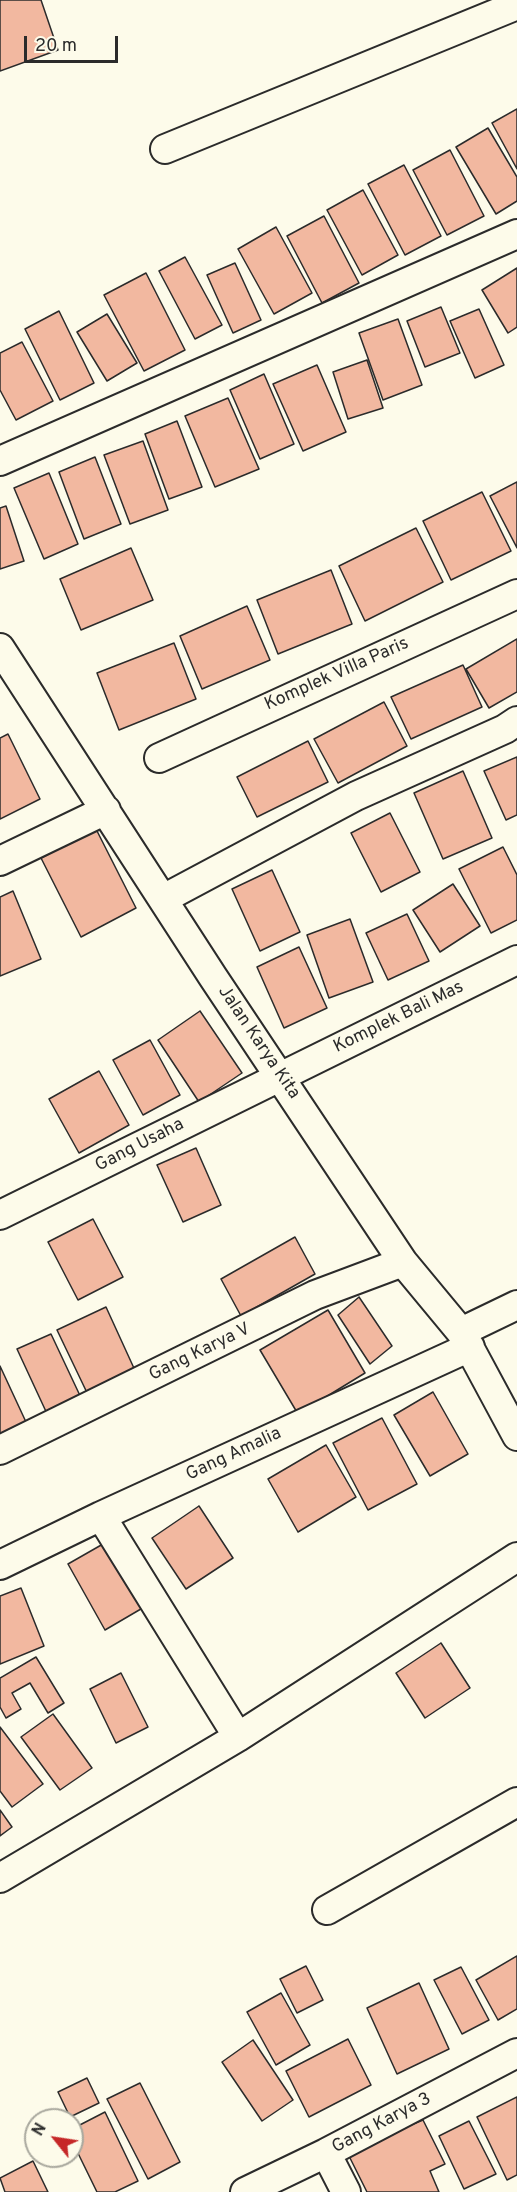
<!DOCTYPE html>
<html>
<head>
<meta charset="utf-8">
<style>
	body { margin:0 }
	#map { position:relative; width:517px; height:2192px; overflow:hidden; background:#fdfbea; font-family:Overpass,sans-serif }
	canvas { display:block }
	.north { position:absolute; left:24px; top:2108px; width:60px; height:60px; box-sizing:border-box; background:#fdfbea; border:2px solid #a9a89e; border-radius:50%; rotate:300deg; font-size:16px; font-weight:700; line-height:24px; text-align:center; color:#2b2b2b }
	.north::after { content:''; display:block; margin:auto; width:21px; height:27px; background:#c62828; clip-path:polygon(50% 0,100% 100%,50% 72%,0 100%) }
	.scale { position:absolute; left:24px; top:36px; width:94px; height:27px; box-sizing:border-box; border:3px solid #2b2b2b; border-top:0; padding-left:8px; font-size:18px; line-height:21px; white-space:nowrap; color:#2b2b2b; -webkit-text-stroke:4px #fdfbea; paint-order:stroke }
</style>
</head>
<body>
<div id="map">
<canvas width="517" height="2192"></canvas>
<div class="north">N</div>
<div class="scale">20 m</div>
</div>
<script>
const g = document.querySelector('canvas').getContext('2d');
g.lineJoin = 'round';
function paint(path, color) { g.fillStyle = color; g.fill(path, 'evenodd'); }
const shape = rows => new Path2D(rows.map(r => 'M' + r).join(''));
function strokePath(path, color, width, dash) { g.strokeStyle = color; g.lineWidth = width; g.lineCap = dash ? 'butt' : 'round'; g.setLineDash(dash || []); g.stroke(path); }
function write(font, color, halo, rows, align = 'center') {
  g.font = font + ' Overpass,sans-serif'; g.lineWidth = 4.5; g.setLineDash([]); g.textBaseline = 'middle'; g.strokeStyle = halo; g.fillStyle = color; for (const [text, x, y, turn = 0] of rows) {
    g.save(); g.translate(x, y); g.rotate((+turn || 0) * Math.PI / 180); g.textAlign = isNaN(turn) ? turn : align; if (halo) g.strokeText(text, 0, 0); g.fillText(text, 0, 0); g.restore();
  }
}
const building = shape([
	[0,0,41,0,58,50,0,71,0,0],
	[517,109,517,169,492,123,517,109],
	[488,128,517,177,517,201,496,214,456,147,488,128],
	[450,150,484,216,447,235,413,170,450,150],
	[404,165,441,236,405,255,368,184,404,165],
	[363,190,398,255,362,275,327,210,363,190],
	[324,216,359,283,322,303,287,236,324,216],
	[276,227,312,293,274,314,238,249,276,227],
	[185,257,222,325,195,339,159,271,185,257],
	[235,263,261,320,233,333,207,275,235,263],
	[517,268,517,327,508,333,482,290,517,268],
	[146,273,185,350,144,371,104,295,146,273],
	[441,307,460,353,425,367,407,321,441,307],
	[479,309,504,365,475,378,450,321,479,309],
	[59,311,94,383,60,400,25,329,59,311],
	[107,314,137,363,107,381,77,332,107,314],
	[398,319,422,385,383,400,359,333,398,319],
	[22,342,53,401,16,420,0,390,0,353,22,342],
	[367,360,383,408,348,419,333,372,367,360],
	[317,365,346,432,303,451,273,384,317,365],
	[264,374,294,444,260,459,230,390,264,374],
	[228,398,259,469,215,487,185,416,228,398],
	[177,421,202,487,169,499,145,434,177,421],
	[143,441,168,510,130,524,104,455,143,441],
	[95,457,121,524,84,539,59,472,95,457],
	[49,473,78,544,44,559,14,488,49,473],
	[517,482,517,548,490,496,517,482],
	[482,492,511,551,451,580,423,521,482,492],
	[6,506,24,561,0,569,0,508,6,506],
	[416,528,443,582,365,621,339,566,416,528],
	[131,548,153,600,81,630,60,579,131,548],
	[331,570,352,624,278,654,257,600,331,570],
	[247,606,270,660,202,689,180,636,247,606],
	[517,639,517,692,489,708,466,669,517,639],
	[174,643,196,699,119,730,97,673,174,643],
	[463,665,482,707,411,739,391,697,463,665],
	[384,702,407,746,338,783,314,739,384,702],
	[8,734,40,799,0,819,0,738,8,734],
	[308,741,328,782,257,817,237,777,308,741],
	[517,757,517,815,506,820,484,771,517,757],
	[463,771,492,838,443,859,414,793,463,771],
	[390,813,420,872,381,892,351,833,390,813],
	[96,829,136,908,81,937,41,858,96,829],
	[503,847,517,875,517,920,491,933,459,869,503,847],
	[272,870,300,932,260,951,232,889,272,870],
	[453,884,480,926,440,952,413,910,453,884],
	[13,891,41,959,0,976,0,897,13,891],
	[407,914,429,961,388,980,366,933,407,914],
	[350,919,373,982,329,998,307,935,350,919],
	[299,947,327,1008,284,1028,257,967,299,947],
	[200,1011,242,1073,199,1102,158,1040,200,1011],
	[150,1040,180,1095,143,1115,113,1060,150,1040],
	[99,1071,129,1125,79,1153,49,1099,99,1071],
	[196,1148,221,1205,183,1222,157,1165,196,1148],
	[93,1219,123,1277,78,1300,48,1242,93,1219],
	[295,1237,315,1274,241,1316,221,1279,295,1237],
	[359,1297,392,1346,370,1364,338,1315,359,1297],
	[106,1307,138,1377,90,1399,57,1330,106,1307],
	[328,1310,365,1373,298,1414,260,1350,328,1310],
	[51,1334,83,1402,49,1418,17,1349,51,1334],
	[0,1366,26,1422,0,1435,0,1366],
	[433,1392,468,1454,430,1476,394,1415,433,1392],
	[382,1418,417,1484,368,1510,333,1443,382,1418],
	[326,1445,356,1497,298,1532,268,1479,326,1445],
	[199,1506,233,1558,186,1589,152,1538,199,1506],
	[110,1540,146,1606,105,1630,68,1564,110,1540],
	[21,1588,44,1646,0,1664,0,1596,21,1588],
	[441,1643,470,1688,425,1718,396,1673,441,1643],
	[36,1657,64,1703,48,1713,30,1683,12,1693,21,1709,6,1718,0,1707,0,1678,36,1657],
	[121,1673,148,1727,116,1743,90,1689,121,1673],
	[53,1714,92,1768,60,1790,21,1737,53,1714],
	[0,1727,43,1784,12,1807,0,1791,0,1727],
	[0,1810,12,1827,0,1836,0,1810],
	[517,1956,517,2009,498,2020,476,1980,517,1956],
	[306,1966,323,2000,297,2013,280,1979,306,1966],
	[461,1967,489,2020,462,2034,434,1980,461,1967],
	[419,1983,449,2049,397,2074,367,2008,419,1983],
	[281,1993,310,2045,276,2065,247,2012,281,1993],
	[348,2039,371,2085,309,2117,286,2071,348,2039],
	[253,2040,293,2100,262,2121,222,2062,253,2040],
	[87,2078,99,2103,70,2117,58,2092,87,2078],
	[140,2083,180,2162,148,2179,107,2099,140,2083],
	[517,2097,517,2175,507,2180,477,2117,517,2097],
	[105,2112,138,2181,115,2192,97,2192,72,2141,72,2129,105,2112],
	[423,2120,445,2164,430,2171,439,2192,367,2192,346,2150,404,2121,408,2126,423,2120],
	[469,2121,496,2174,464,2189,439,2136,469,2121],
	[33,2161,48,2192,5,2192,0,2178,33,2161]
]);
paint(building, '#f2b8a0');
strokePath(building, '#2b2b2b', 1.5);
const street = shape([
	[165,149,517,5],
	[0,461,517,234],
	[0,648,213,977,403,1262,461,1332,517,1436],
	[159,758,517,594],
	[0,861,106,810],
	[163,899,356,796,505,729,517,721],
	[0,1215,517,960],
	[461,1332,517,1305],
	[0,1450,315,1295,403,1262],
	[101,1516,238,1737],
	[0,1565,101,1516,470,1347],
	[0,1878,238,1737,517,1557],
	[327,1910,517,1802],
	[326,2153,346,2192],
	[245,2192,326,2153,517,2053]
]);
strokePath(street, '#2b2b2b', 32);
strokePath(street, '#fdfbea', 28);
write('18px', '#2b2b2b', '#fdfbea', [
	["Komplek Villa Paris",337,675,-24],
	["Komplek Bali Mas",399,1018,-26],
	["Jalan Karya Kita",258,1043,56],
	["Gang Usaha",140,1146,-27],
	["Gang Karya V",200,1353,-26],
	["Gang Amalia",234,1455,-25],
	["Gang Karya 3",382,2124,-28]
]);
</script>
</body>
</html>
